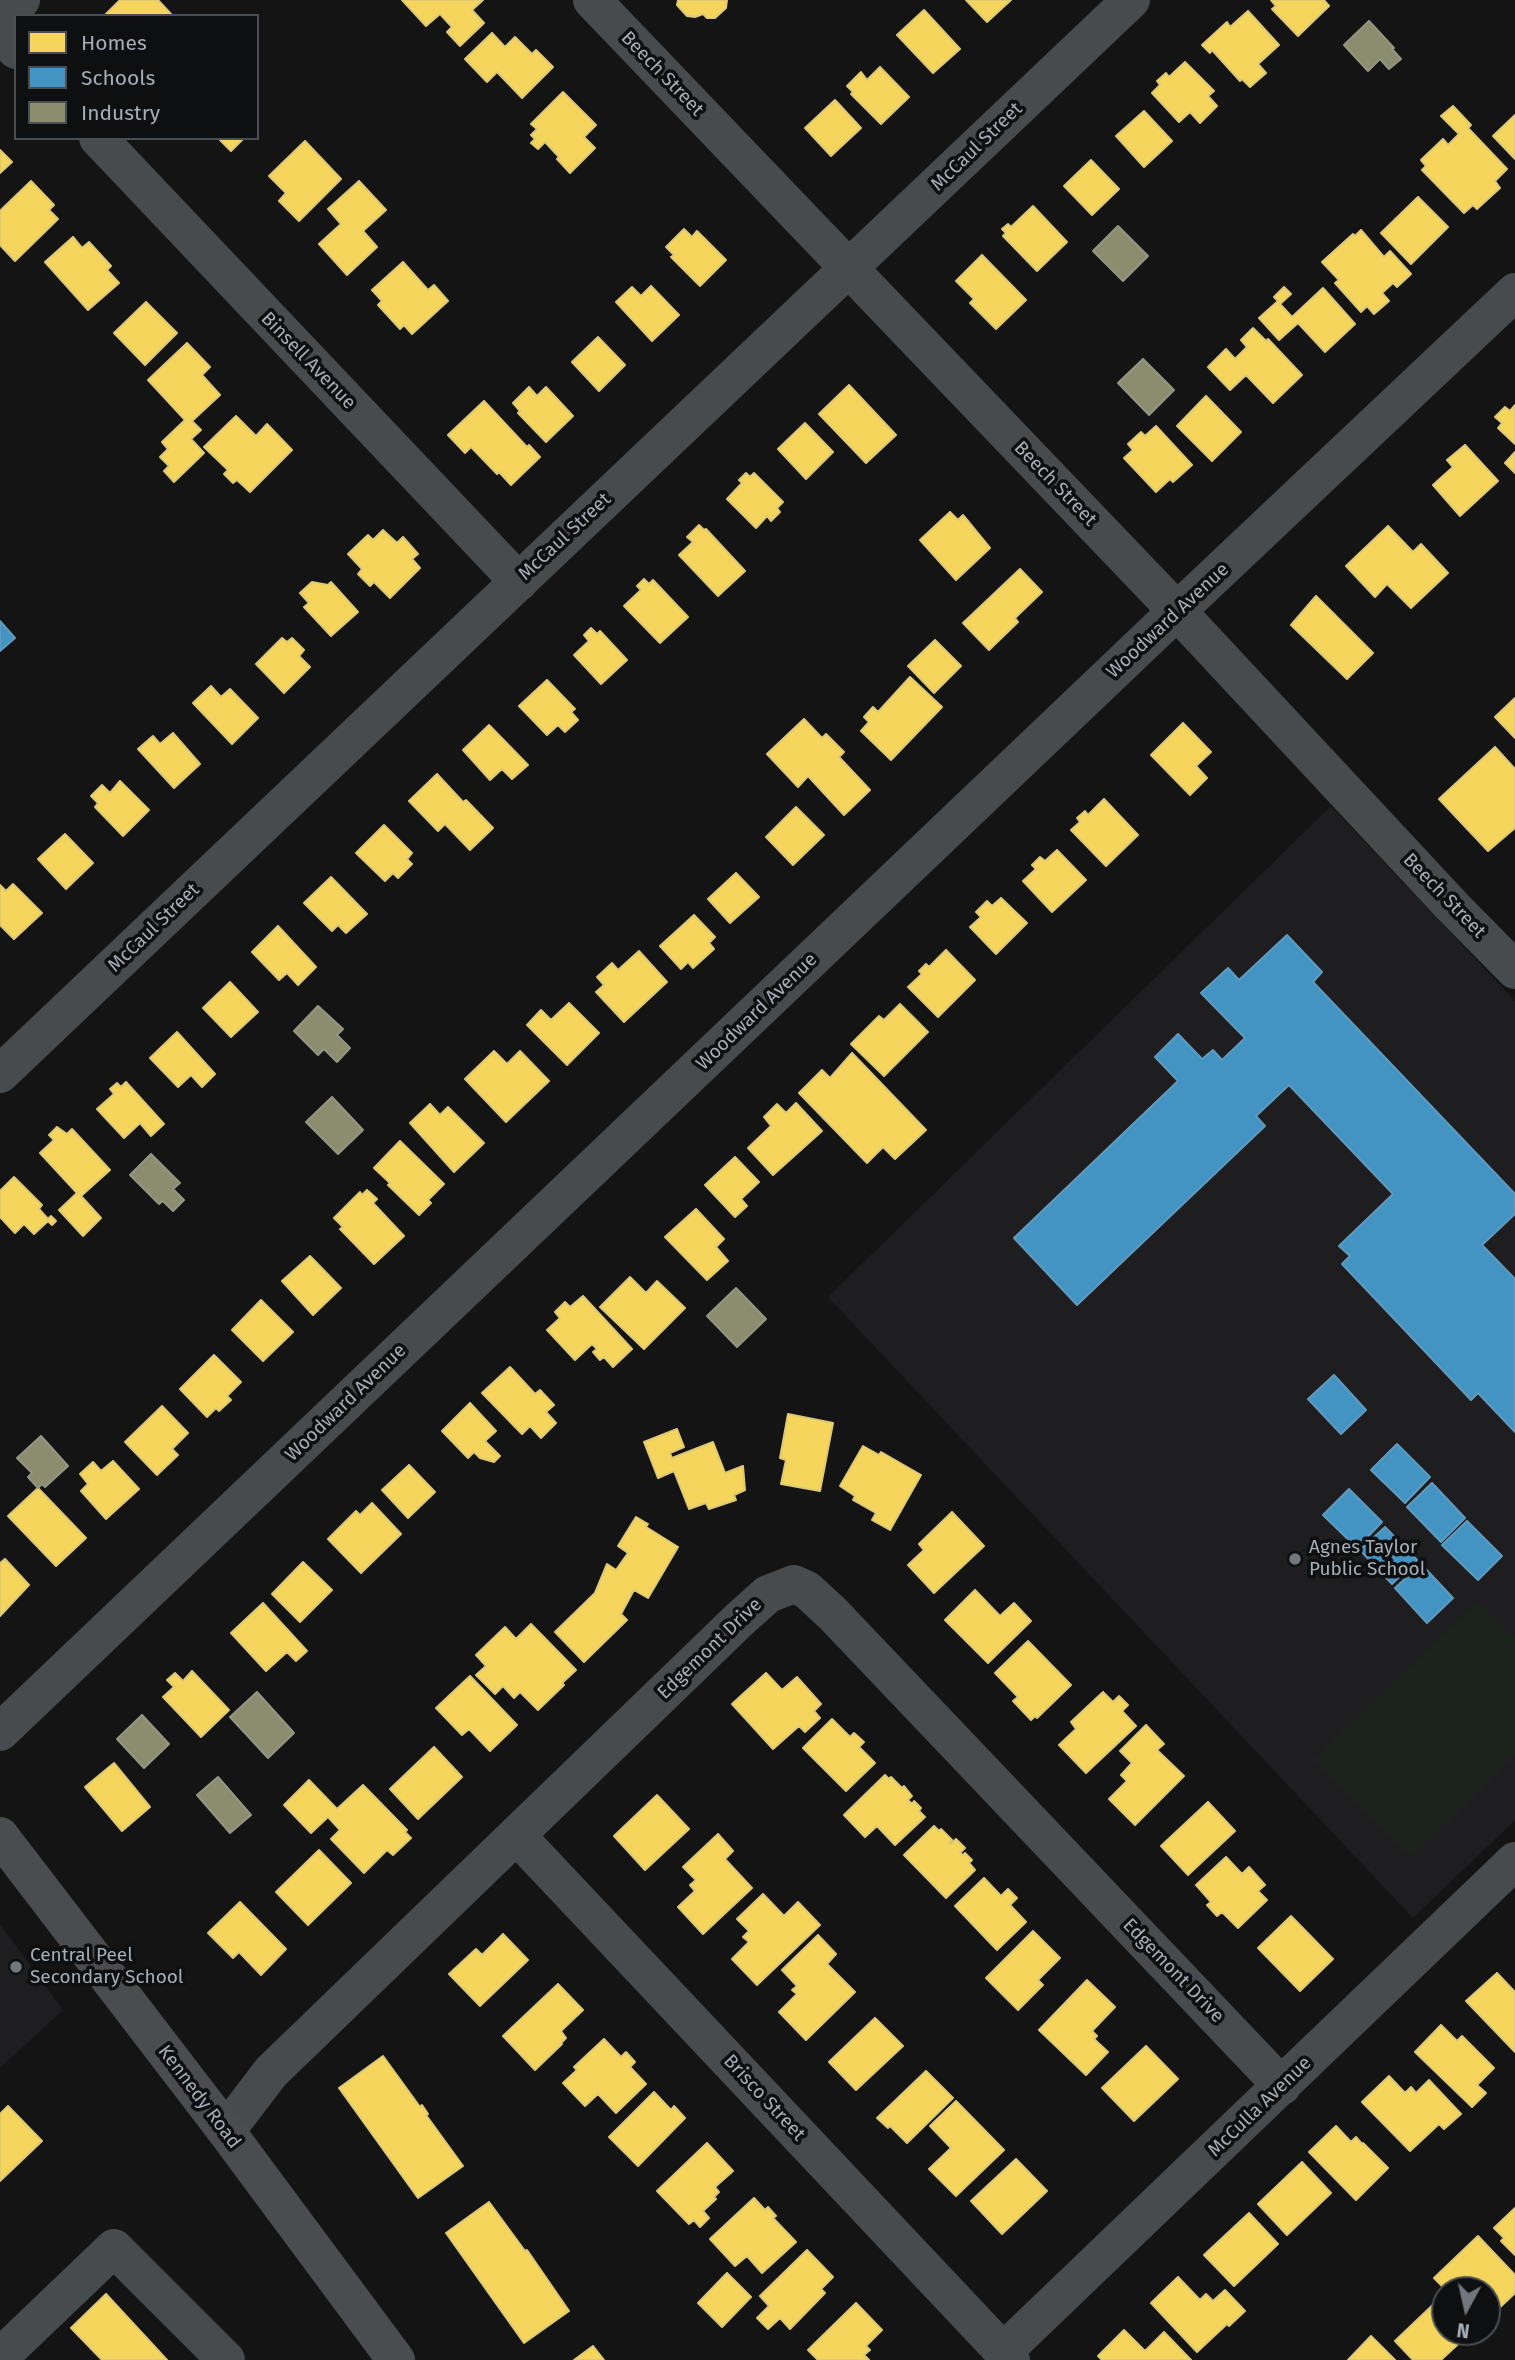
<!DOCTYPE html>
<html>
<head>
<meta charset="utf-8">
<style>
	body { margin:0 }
	#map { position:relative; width:1515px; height:2360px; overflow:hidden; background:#141414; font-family:"Fira Sans",sans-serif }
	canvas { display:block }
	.legend { position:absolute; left:14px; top:14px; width:245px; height:126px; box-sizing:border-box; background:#0e0f10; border:2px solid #4a4e52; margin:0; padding:9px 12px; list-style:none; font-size:21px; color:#a5adb6 }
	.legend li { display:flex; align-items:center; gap:14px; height:35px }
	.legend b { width:35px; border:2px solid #4a4e52 }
	.north { position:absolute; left:1431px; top:2276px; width:70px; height:70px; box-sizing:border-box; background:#0e0f10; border:2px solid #4a4e52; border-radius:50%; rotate:188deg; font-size:19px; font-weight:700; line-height:28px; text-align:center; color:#a5adb6 }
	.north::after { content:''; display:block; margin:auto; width:24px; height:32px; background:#72777d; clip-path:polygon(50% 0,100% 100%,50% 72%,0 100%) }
</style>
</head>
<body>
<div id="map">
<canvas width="1515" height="2360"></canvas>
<ul class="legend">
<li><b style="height:19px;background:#f6d55c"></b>Homes</li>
<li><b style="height:19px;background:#4393c3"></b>Schools</li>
<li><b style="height:19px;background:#8c8c6e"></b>Industry</li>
</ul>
<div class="north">N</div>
</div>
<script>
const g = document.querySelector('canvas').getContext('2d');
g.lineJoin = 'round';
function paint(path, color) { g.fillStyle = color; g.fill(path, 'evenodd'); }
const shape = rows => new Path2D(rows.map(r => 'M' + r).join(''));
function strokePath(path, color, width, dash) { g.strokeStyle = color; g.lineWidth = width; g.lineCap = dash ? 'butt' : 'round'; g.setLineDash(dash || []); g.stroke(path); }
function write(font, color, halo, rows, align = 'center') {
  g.font = font + ' "Fira Sans",sans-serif'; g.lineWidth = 7; g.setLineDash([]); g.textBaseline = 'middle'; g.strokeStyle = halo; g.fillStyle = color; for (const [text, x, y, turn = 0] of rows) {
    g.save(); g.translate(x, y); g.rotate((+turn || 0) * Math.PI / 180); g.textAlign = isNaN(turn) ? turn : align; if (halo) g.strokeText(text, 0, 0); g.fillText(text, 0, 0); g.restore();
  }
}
paint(shape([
	[1331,806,1515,1001,1515,1820,1413,1918,828,1297],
	[0,1924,63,2010,0,2068]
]), '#1e1e20');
paint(shape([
	[1477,1601,1515,1639,1515,1754,1411,1857,1315,1760]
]), '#1c231c');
const homes = shape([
	[120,0,158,0,171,14,168,16,104,16,120,0],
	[402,0,483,0,472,10,484,23,460,46,447,32,452,27,440,14,426,26,402,0],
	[678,0,727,0,726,8,715,18,707,18,703,14,695,17,687,16,677,5,678,0],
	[966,0,1011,0,987,22,966,0],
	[1271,0,1324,0,1329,6,1298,36,1272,9,1276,6,1271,0],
	[924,10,960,49,933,73,897,35,924,10],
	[1248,11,1279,45,1258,64,1266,73,1250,87,1242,79,1240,81,1212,50,1210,53,1202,45,1227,22,1230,27,1248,11],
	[492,33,505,47,515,37,532,54,536,50,553,67,522,98,497,72,487,82,465,59,492,33],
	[1185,62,1214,91,1208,96,1217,106,1200,123,1190,112,1179,122,1152,93,1160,85,1157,81,1166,73,1169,77,1185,62],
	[880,67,909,97,881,124,851,94,853,92,847,86,861,72,867,80,880,67],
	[563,92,596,125,584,137,595,148,570,173,557,159,559,157,545,142,538,149,531,143,535,139,531,135,537,129,531,124,563,92],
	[835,100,861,128,831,156,805,128,835,100],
	[1453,106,1471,125,1468,128,1507,169,1495,181,1500,188,1477,209,1473,205,1464,213,1422,170,1426,166,1421,160,1443,139,1448,145,1459,134,1441,116,1453,106],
	[1144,111,1172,141,1144,167,1116,136,1144,111],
	[1515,115,1515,159,1493,136,1515,115],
	[218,138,244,138,231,151,218,138],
	[305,141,341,179,299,221,279,201,286,193,269,176,305,141],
	[0,150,12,162,0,173,0,150],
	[1091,160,1119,189,1092,215,1064,186,1091,160],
	[31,181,54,205,49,210,58,219,15,261,0,245,0,211,31,181],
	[359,181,386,210,363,231,377,247,347,275,319,244,341,224,328,209,359,181],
	[1418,197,1448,227,1411,264,1381,233,1418,197],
	[1033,206,1067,242,1037,271,1003,236,1006,233,1002,229,1008,224,1011,227,1033,206],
	[684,229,692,237,697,231,726,260,700,286,671,257,674,255,666,247,684,229],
	[1361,230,1384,257,1390,251,1411,274,1397,287,1393,283,1382,293,1389,301,1374,314,1367,306,1361,312,1335,283,1339,280,1322,262,1353,234,1355,236,1361,230],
	[73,237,82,248,89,242,111,266,107,270,119,283,88,310,45,262,73,237],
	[982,255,1026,300,996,329,970,303,974,299,956,281,982,255],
	[403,262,428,290,434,285,448,301,412,334,404,325,400,329,378,305,382,301,372,290,403,262],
	[651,286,679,315,652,341,616,302,632,287,641,296,651,286],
	[1284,287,1291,294,1280,304,1292,317,1323,288,1355,324,1325,352,1298,323,1279,340,1259,318,1278,301,1274,297,1284,287],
	[146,302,177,333,145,365,114,333,146,302],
	[1253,328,1266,341,1268,339,1302,375,1273,403,1246,375,1230,390,1208,367,1226,349,1235,359,1247,347,1241,340,1253,328],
	[598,337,625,365,599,391,572,362,598,337],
	[187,343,210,367,202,375,220,395,192,421,201,430,191,439,204,453,174,482,164,471,169,466,160,457,168,449,162,442,185,420,148,380,187,343],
	[849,385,896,435,866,463,819,414,849,385],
	[529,387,537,396,546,387,573,416,546,442,518,413,520,411,513,403,529,387],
	[1206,396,1241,432,1212,461,1177,426,1206,396],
	[484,401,527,447,529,445,540,457,511,485,499,472,497,474,471,447,465,453,448,435,484,401],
	[1515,405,1515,444,1498,428,1502,423,1495,417,1505,407,1510,411,1515,405],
	[236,416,256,436,267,424,292,450,250,492,237,480,233,483,224,474,228,470,204,447,236,416],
	[805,423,833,452,806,479,778,449,805,423],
	[1156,426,1192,465,1173,482,1170,479,1156,492,1124,458,1133,450,1128,444,1141,432,1145,436,1156,426],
	[1465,445,1498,481,1460,516,1433,485,1453,467,1447,460,1465,445],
	[1515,452,1515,473,1505,463,1515,452],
	[746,473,750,477,754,473,783,502,777,508,780,512,771,521,767,516,756,528,727,499,742,483,739,480,746,473],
	[950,512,958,520,963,515,990,548,956,580,920,540,950,512],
	[699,525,704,530,706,529,745,571,718,596,679,555,693,542,687,537,699,525],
	[1388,526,1413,552,1421,544,1448,573,1411,608,1387,584,1375,597,1346,566,1388,526],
	[383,530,397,543,403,537,418,554,412,559,420,568,390,598,374,582,370,586,358,574,362,569,348,554,368,535,373,540,383,530],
	[1020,569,1042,592,1015,618,1018,622,989,650,963,623,1020,569],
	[644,579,649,584,653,580,688,617,660,643,624,606,641,590,637,586,644,579],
	[312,582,328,585,331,582,358,612,331,636,304,607,309,603,300,593,312,582],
	[1316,596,1373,653,1347,679,1291,625,1316,596],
	[591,628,597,634,600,631,627,660,601,684,574,655,589,641,584,635,591,628],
	[282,638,287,642,292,638,304,650,299,656,310,667,284,693,256,664,282,638],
	[935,640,961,666,934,693,908,666,935,640],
	[910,677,942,707,891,760,861,731,869,722,864,717,873,707,878,712,910,677],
	[547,680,575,709,571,712,578,720,565,732,558,725,547,735,519,706,547,680],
	[211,686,221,697,230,689,258,718,232,744,193,703,211,686],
	[1515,698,1515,738,1495,717,1515,698],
	[804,719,822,738,826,734,844,752,839,757,870,790,844,815,808,776,798,787,767,754,804,719],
	[1183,723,1211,752,1196,766,1207,778,1190,795,1151,755,1183,723],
	[489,725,528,765,512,779,502,769,490,780,463,750,489,725],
	[173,733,200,764,174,788,138,749,153,736,160,744,173,733],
	[1495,747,1515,769,1515,828,1488,851,1439,799,1495,747],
	[437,774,463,802,466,800,493,828,470,850,445,824,438,831,409,801,437,774],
	[120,781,149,810,123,836,95,807,98,803,91,796,102,785,110,793,120,781],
	[1104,799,1138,835,1106,866,1071,830,1080,822,1077,818,1085,811,1088,815,1104,799],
	[796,807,824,835,793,865,766,837,796,807],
	[384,825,412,853,407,859,412,864,398,878,393,873,385,881,356,853,384,825],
	[65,834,93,863,66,889,38,859,65,834],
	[1057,850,1086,880,1052,912,1023,881,1036,869,1032,865,1040,857,1045,861,1057,850],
	[736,873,759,897,730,923,708,899,736,873],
	[331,877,367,914,346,933,338,925,332,931,304,903,331,877],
	[13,884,42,913,14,939,0,925,0,885,6,891,13,884],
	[1001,898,1027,923,996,954,970,927,981,917,976,912,987,901,992,906,1001,898],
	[694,915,715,937,709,943,714,949,693,968,688,962,681,969,660,946,694,915],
	[278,926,316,967,298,985,287,973,279,980,252,952,278,926],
	[946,950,975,980,938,1017,908,987,922,974,919,971,926,964,929,967,946,950],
	[639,951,667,982,624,1022,596,992,604,985,597,977,612,963,618,970,639,951],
	[230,982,258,1012,231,1037,203,1008,230,982],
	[569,1003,599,1033,567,1065,527,1025,541,1010,551,1020,569,1003],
	[900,1004,928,1032,884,1076,851,1044,879,1016,884,1020,900,1004],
	[177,1032,215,1074,202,1087,191,1075,178,1087,150,1058,177,1032],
	[494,1051,507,1064,520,1051,549,1081,506,1122,465,1079,494,1051],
	[852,1053,926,1130,895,1159,883,1147,867,1163,799,1093,822,1070,830,1078,852,1053],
	[126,1082,164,1124,151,1136,140,1123,124,1138,97,1109,114,1094,110,1089,117,1083,121,1087,126,1082],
	[796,1103,822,1131,773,1175,748,1148,771,1126,764,1117,777,1104,786,1113,796,1103],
	[430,1104,440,1115,448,1107,484,1143,454,1172,410,1123,430,1104],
	[57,1127,67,1134,72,1129,110,1170,81,1196,101,1218,83,1236,59,1210,77,1193,40,1153,54,1140,49,1135,57,1127],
	[400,1141,444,1184,428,1200,431,1203,419,1215,388,1185,390,1183,374,1168,400,1141],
	[735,1157,759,1182,741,1199,747,1206,735,1217,705,1185,735,1157],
	[14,1177,42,1205,39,1209,48,1219,51,1216,56,1221,52,1225,48,1221,34,1234,24,1224,15,1233,0,1217,0,1191,14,1177],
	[367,1190,377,1199,373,1203,404,1236,374,1264,340,1229,343,1227,334,1218,360,1192,362,1195,367,1190],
	[696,1209,724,1239,716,1247,728,1261,707,1280,665,1237,696,1209],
	[310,1256,341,1288,313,1315,282,1281,310,1256],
	[630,1277,646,1293,657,1281,685,1308,644,1349,600,1307,630,1277],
	[583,1296,632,1349,613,1367,604,1357,600,1360,593,1352,597,1349,592,1344,575,1360,547,1330,560,1318,555,1312,565,1302,570,1307,583,1296],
	[261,1300,293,1332,263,1361,232,1330,261,1300],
	[214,1355,241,1382,227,1396,231,1400,219,1411,216,1408,207,1417,180,1389,214,1355],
	[510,1367,535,1394,540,1390,554,1405,546,1412,556,1423,541,1438,530,1426,522,1434,482,1393,510,1367],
	[470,1403,496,1431,485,1441,500,1456,494,1462,480,1458,474,1452,468,1458,442,1431,470,1403],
	[162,1406,188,1433,172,1449,178,1455,157,1475,125,1442,162,1406],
	[788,1414,833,1423,820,1491,781,1484,786,1460,780,1458,788,1414],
	[677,1429,684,1447,670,1453,672,1458,713,1442,725,1473,743,1466,745,1490,734,1495,736,1500,709,1509,706,1503,689,1509,674,1471,658,1478,644,1442,677,1429],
	[863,1446,879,1455,881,1452,921,1475,890,1530,872,1520,876,1513,853,1500,855,1496,840,1486,863,1446],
	[113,1461,139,1489,106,1519,81,1491,88,1484,80,1474,93,1462,101,1471,113,1461],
	[409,1465,435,1492,408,1518,382,1490,409,1465],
	[38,1488,86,1538,56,1566,8,1516,38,1488],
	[372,1503,401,1534,361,1573,328,1539,356,1511,360,1515,372,1503],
	[952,1512,984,1546,934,1593,908,1565,924,1550,919,1544,952,1512],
	[636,1517,648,1524,646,1527,678,1547,648,1598,634,1590,621,1614,627,1620,584,1662,555,1632,595,1593,607,1564,616,1570,628,1553,618,1546,636,1517],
	[5,1559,29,1585,0,1616,0,1563,5,1559],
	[303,1562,332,1590,300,1622,272,1594,303,1562],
	[975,1590,1000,1616,1014,1603,1031,1621,988,1663,945,1620,975,1590],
	[263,1603,307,1651,296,1661,287,1652,266,1671,231,1633,263,1603],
	[531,1624,576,1670,562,1683,564,1685,538,1710,520,1692,514,1698,503,1686,495,1694,476,1675,486,1666,476,1655,505,1627,516,1639,531,1624],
	[1028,1641,1071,1685,1037,1718,1035,1716,1031,1720,1013,1701,1018,1697,995,1673,1028,1641],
	[192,1671,229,1710,201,1737,163,1697,174,1687,167,1680,175,1673,183,1681,192,1671],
	[766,1673,782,1690,797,1677,821,1704,814,1711,820,1718,805,1732,799,1726,773,1749,732,1704,766,1673],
	[470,1676,517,1725,490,1751,469,1729,462,1735,436,1708,470,1676],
	[1103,1692,1113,1702,1119,1696,1128,1705,1122,1711,1136,1726,1086,1773,1059,1745,1076,1729,1071,1722,1103,1692],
	[832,1719,850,1737,854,1733,864,1742,859,1747,875,1763,846,1791,803,1748,832,1719],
	[1146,1725,1164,1744,1157,1750,1184,1776,1135,1825,1109,1799,1127,1781,1121,1775,1132,1763,1120,1751,1146,1725],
	[434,1747,462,1777,418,1819,390,1789,434,1747],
	[114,1763,150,1807,122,1831,85,1787,114,1763],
	[885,1775,889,1779,891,1777,902,1788,904,1786,912,1796,908,1800,912,1804,914,1801,921,1808,919,1811,925,1817,895,1845,877,1826,865,1837,844,1815,885,1775],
	[309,1780,337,1809,363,1785,407,1830,405,1832,411,1838,393,1855,387,1850,364,1873,331,1839,340,1830,328,1817,311,1833,284,1805,309,1780],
	[657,1795,689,1829,645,1870,614,1836,657,1795],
	[1208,1802,1235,1831,1188,1875,1161,1846,1208,1802],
	[934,1826,939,1831,941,1829,952,1840,949,1843,951,1844,956,1839,965,1848,960,1853,963,1855,965,1853,972,1860,969,1863,975,1870,946,1898,904,1855,934,1826],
	[718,1834,733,1851,725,1859,752,1888,703,1934,678,1907,695,1891,690,1885,696,1880,683,1867,718,1834],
	[319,1850,351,1883,308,1925,276,1892,319,1850],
	[1226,1857,1242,1874,1249,1867,1265,1885,1258,1891,1267,1900,1238,1928,1222,1912,1217,1916,1207,1905,1211,1902,1196,1885,1226,1857],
	[984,1878,1001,1896,1008,1889,1017,1898,1010,1905,1026,1922,997,1950,955,1906,984,1878],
	[763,1894,784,1916,798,1902,820,1925,757,1985,732,1959,749,1942,743,1937,749,1931,737,1919,763,1894],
	[240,1902,286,1949,261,1975,239,1952,233,1958,208,1933,240,1902],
	[1291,1916,1333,1959,1300,1991,1258,1948,1291,1916],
	[1033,1931,1060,1958,1038,1980,1043,1985,1018,2010,986,1978,1033,1931],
	[503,1934,528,1960,480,2006,449,1974,476,1949,482,1955,503,1934],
	[818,1935,836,1954,827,1964,855,1992,806,2040,779,2012,797,1994,792,1990,797,1986,782,1970,818,1935],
	[1497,1973,1515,1992,1515,2052,1466,2001,1497,1973],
	[1087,1980,1115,2007,1092,2031,1097,2036,1094,2039,1108,2052,1086,2075,1039,2030,1087,1980],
	[558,1984,583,2010,561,2031,566,2038,561,2043,562,2044,535,2070,503,2036,558,1984],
	[875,2018,903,2046,856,2090,829,2062,875,2018],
	[1441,2025,1457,2041,1462,2036,1494,2068,1477,2085,1486,2093,1472,2107,1415,2052,1441,2025],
	[604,2039,621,2057,626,2052,635,2062,630,2067,646,2084,616,2113,598,2094,585,2106,563,2083,577,2070,574,2067,604,2039],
	[1146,2046,1178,2079,1134,2121,1102,2088,1146,2046],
	[383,2056,420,2107,422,2105,428,2114,426,2115,463,2166,418,2198,339,2088,383,2056],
	[926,2071,953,2098,907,2143,890,2126,888,2128,877,2118,926,2071],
	[1389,2076,1405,2093,1411,2087,1416,2093,1429,2080,1461,2114,1444,2129,1439,2124,1410,2151,1362,2102,1389,2076],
	[654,2092,671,2110,674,2106,685,2118,638,2166,609,2137,654,2092],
	[956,2101,1004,2150,956,2196,929,2169,951,2148,930,2126,956,2101],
	[8,2106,42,2141,0,2181,0,2114,8,2106],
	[1336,2126,1351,2142,1356,2137,1362,2144,1363,2143,1388,2168,1356,2200,1309,2152,1336,2126],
	[707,2143,733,2171,715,2187,719,2192,714,2197,716,2199,703,2211,709,2218,700,2227,694,2220,689,2224,657,2191,707,2143],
	[1016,2159,1047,2191,1002,2234,971,2201,1016,2159],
	[1302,2162,1331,2193,1287,2235,1258,2204,1302,2162],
	[754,2198,765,2210,768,2207,776,2216,773,2218,796,2242,762,2273,747,2256,735,2266,710,2239,754,2198],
	[489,2202,525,2251,527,2250,569,2311,524,2343,446,2233,489,2202],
	[1515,2208,1515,2255,1501,2241,1504,2238,1494,2228,1515,2208],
	[1249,2213,1278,2244,1234,2286,1204,2255,1249,2213],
	[1478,2236,1515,2275,1515,2293,1497,2310,1487,2299,1487,2290,1446,2290,1434,2278,1478,2236],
	[807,2250,833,2277,821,2289,825,2293,790,2329,780,2318,768,2329,757,2318,769,2306,760,2296,807,2250],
	[727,2273,751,2297,722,2327,698,2303,727,2273],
	[1178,2277,1200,2300,1206,2294,1213,2301,1225,2290,1245,2311,1229,2326,1227,2324,1197,2352,1151,2303,1178,2277],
	[106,2294,167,2360,102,2360,71,2328,106,2294],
	[1439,2299,1445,2305,1445,2332,1471,2332,1441,2360,1413,2360,1395,2341,1439,2299],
	[856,2303,882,2330,866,2346,870,2350,864,2355,869,2360,818,2360,808,2350,856,2303],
	[1124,2330,1145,2351,1164,2332,1191,2360,1102,2360,1098,2356,1124,2330],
	[1371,2336,1395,2360,1348,2360,1371,2336],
	[593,2346,604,2360,574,2360,593,2346]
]);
paint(homes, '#f6d55c');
strokePath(homes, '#dec977', 2);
const schools = shape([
	[0,621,15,638,0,651,0,621],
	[1287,935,1322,972,1313,982,1515,1194,1515,1214,1482,1245,1515,1279,1515,1432,1478,1393,1471,1400,1342,1264,1350,1256,1339,1246,1393,1194,1289,1085,1256,1116,1265,1126,1077,1305,1014,1238,1178,1081,1155,1057,1178,1034,1202,1059,1213,1050,1222,1060,1245,1038,1201,993,1228,968,1239,980,1287,935],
	[1334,1375,1366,1410,1341,1434,1308,1399,1334,1375],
	[1397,1444,1430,1477,1405,1503,1371,1470,1397,1444],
	[1432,1483,1465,1518,1441,1542,1407,1507,1432,1483],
	[1349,1489,1382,1522,1357,1548,1323,1515,1349,1489],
	[1467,1521,1502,1556,1478,1580,1442,1545,1467,1521],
	[1385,1527,1417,1560,1392,1584,1360,1550,1385,1527],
	[1421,1564,1453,1598,1427,1623,1395,1588,1421,1564]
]);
paint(schools, '#4393c3');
strokePath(schools, '#609bbf', 2);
const industry = shape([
	[1369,21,1394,48,1392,49,1401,59,1389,69,1380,59,1368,71,1344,45,1369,21],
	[1118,226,1148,256,1123,281,1093,251,1118,226],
	[1143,359,1174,390,1149,415,1118,383,1143,359],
	[318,1006,343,1029,337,1035,350,1048,337,1062,324,1049,318,1055,294,1031,318,1006],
	[332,1097,363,1130,338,1154,306,1122,332,1097],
	[151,1154,180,1183,173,1189,184,1200,173,1211,163,1201,159,1204,130,1175,151,1154],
	[736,1288,766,1319,737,1347,707,1316,736,1288],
	[41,1436,68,1466,45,1487,42,1484,38,1488,28,1477,32,1473,17,1458,41,1436],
	[257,1692,294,1733,268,1758,230,1717,257,1692],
	[142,1715,169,1744,144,1768,117,1739,142,1715],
	[218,1777,251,1815,230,1833,197,1795,218,1777]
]);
paint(industry, '#8c8c6e');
strokePath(industry, '#949684', 2);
strokePath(shape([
	[592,0,1177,611,1452,906,1515,970],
	[0,20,21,0],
	[0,31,16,50],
	[98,138,519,582],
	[0,1074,1131,0],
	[0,1732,1177,611,1515,292],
	[517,1836,1011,2360],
	[226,2131,271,2072,740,1619,768,1594,794,1584,807,1590,833,1614,1282,2086],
	[1003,2352,1515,1861],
	[0,2357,114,2248,226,2360]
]), '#484b4d', 38);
strokePath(shape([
	[0,1836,226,2131,396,2360]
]), '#4a4c4f', 38);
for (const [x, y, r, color] of [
	[1295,1559,7,"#72777d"],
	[16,1967,7,"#72777d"]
]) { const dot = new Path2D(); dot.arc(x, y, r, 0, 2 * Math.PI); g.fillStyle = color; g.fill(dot); strokePath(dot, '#0e0f10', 2.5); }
write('19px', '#a5adb6', '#0e0f10', [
	["Beech Street",662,74,46],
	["McCaul Street",977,147,-44],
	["Binsell Avenue",308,361,46],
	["Beech Street",1055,484,46],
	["McCaul Street",565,537,-43],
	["Woodward Avenue",1168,621,-43],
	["Beech Street",1444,896,46],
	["McCaul Street",154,928,-44],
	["Woodward Avenue",757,1012,-44],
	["Woodward Avenue",346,1403,-44],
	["Edgemont Drive",710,1649,-44],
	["Edgemont Drive",1173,1971,46],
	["Kennedy Road",199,2097,53],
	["Brisco Street",764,2098,47],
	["McCulla Avenue",1260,2107,-44]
]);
write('19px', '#a5adb6', '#0e0f10', [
	["Agnes Taylor",1309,1548],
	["Public School",1309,1570],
	["Central Peel",30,1956],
	["Secondary School",30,1978]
], 'left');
</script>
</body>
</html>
